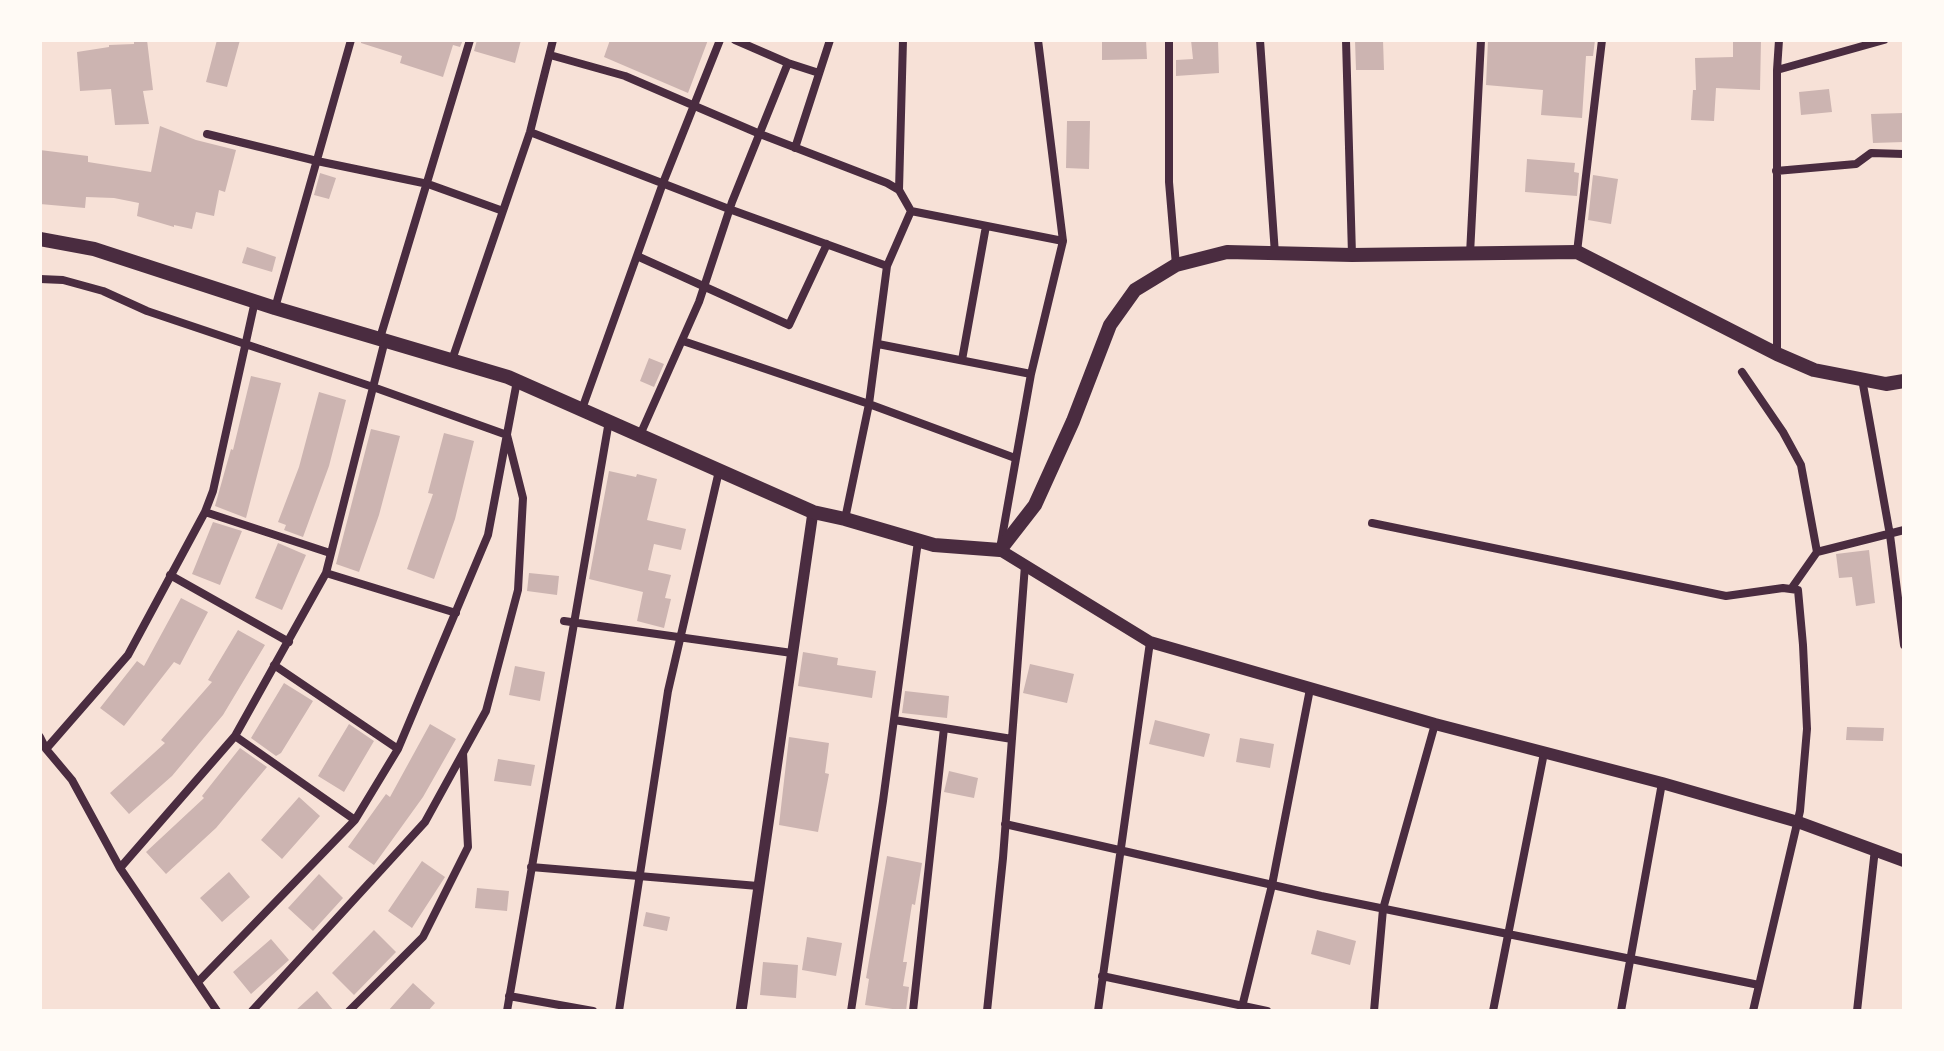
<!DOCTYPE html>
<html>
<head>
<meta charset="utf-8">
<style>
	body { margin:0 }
	#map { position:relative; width:1944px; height:1051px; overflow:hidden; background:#f7e1d7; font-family:Poppins,sans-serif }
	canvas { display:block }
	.frame { position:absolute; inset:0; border:42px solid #fffaf5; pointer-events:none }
</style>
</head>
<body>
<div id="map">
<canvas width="1944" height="1051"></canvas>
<div class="frame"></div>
</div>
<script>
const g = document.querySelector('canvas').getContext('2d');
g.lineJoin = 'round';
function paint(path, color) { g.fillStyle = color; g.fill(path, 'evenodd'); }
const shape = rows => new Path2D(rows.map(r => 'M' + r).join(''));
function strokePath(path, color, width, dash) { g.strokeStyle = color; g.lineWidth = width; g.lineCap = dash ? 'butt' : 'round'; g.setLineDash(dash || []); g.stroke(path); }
paint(shape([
	[134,40,147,40,153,90,143,91,149,124,115,125,111,89,80,91,77,52,109,47,109,45,134,44],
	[217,40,240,40,227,87,206,82],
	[361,40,463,40,460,47,453,45,443,77,400,63,402,56,361,43],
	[477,40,521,40,515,63,474,51],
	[610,40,708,40,688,93,604,57],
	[1102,40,1146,40,1147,59,1102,60],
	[1191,40,1218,40,1219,73,1176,76,1176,60,1193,59],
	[1355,40,1383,40,1384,70,1356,70],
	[1488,40,1595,40,1593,56,1586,56,1582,118,1541,115,1543,90,1486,85],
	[1733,40,1761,40,1760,90,1716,88,1714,121,1691,120,1693,90,1696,90,1695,58,1733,57],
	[1829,89,1832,112,1801,115,1799,92],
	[1904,113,1904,142,1873,143,1871,114],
	[1067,121,1090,121,1089,169,1066,168],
	[160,126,196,140,236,150,225,192,219,190,214,216,196,212,192,229,174,225,174,227,137,216,139,203,114,198,86,197,85,208,40,204,40,150,88,156,88,162,151,172],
	[1527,159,1575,163,1574,172,1579,173,1577,196,1525,192],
	[320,173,336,178,329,199,314,195],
	[1593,175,1618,179,1611,224,1588,220],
	[247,247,276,257,272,272,242,263],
	[649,358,664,364,654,387,640,381],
	[251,376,281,383,246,518,215,506,231,449,233,450],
	[319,392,346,400,329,466,303,537,284,530,286,525,278,522,299,467],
	[371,429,400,436,379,515,359,572,336,564],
	[444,433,474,441,455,519,434,579,407,569,433,494,428,493],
	[609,471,636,477,637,474,657,479,647,520,686,529,681,550,654,544,648,570,671,575,665,598,671,599,664,628,637,621,643,592,589,579],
	[213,522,242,531,220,585,192,574],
	[278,543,306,555,282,610,255,598],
	[1869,550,1875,603,1856,606,1852,577,1839,578,1836,554],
	[529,573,559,576,557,595,527,591],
	[181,598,208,612,180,665,174,662,124,726,100,708,137,661,144,666],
	[238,630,265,645,223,715,172,776,129,814,110,793,165,743,161,740,212,682,208,680],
	[803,652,838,658,837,665,876,671,872,698,798,686],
	[1030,664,1074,674,1067,703,1023,693],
	[515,666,545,672,540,701,509,695],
	[284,683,313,701,281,753,276,756,251,738],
	[905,691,949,696,947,718,902,713],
	[1155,720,1210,734,1204,757,1149,744],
	[349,724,374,741,344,792,318,776],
	[430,724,456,739,423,797,374,865,348,847,386,794,390,797],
	[1847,727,1884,728,1883,741,1846,740],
	[789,737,829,743,825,773,829,774,818,832,779,825],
	[1240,738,1274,744,1270,768,1236,762],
	[240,748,267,767,216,828,166,874,146,852,204,798,202,796],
	[498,759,535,765,531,786,494,781],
	[949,771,978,778,974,798,944,792],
	[299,797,320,816,282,859,261,840],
	[887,856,922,863,915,905,912,904,903,962,907,962,903,986,909,987,906,1011,865,1005,869,979,866,978],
	[422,861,445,877,412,928,388,911],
	[229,872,250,897,222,922,200,898],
	[319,874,343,898,313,931,288,908],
	[477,888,509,891,507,911,475,908],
	[646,912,670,917,667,931,643,926],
	[374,930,396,952,354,995,332,973],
	[1317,930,1356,941,1350,965,1311,954],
	[807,937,842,943,836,976,802,970],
	[271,939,289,960,251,994,233,972],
	[763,962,798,965,796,998,760,995],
	[413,983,435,1003,428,1011,388,1011],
	[317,991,334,1011,295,1011]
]), '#ccb4b1');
strokePath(shape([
	[735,40,788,63,819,73],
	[1038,40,1063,241],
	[1169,40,1169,182,1176,265],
	[1260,40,1275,254],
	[1346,40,1352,255],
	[1779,40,1777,70,1884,40],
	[550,55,625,76,760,134,887,183,899,190,911,211],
	[1777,70,1777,354],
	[530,132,729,209,887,266],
	[207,134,317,161,428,184,503,211],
	[795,148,830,40],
	[1776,171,1856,164,1871,153,1904,154],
	[899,190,903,40],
	[1577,252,1602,40],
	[1470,254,1481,40],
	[637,256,789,325,827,244],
	[40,279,63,280,103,291,147,311,373,387,507,435,523,498,518,590,486,711,425,822,252,1011],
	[275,308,351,40],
	[380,338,470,40],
	[683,341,869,404,1015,458],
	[878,344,1031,374],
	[452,360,530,132,553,40],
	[962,360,986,226],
	[1742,372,1783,432,1801,465,1817,552],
	[1862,379,1890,535,1904,645],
	[582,409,663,183,720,40],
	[640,435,699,302,732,202,788,63],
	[205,512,330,553],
	[845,519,869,404,887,266,911,211,1063,241,1031,374,1001,543],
	[1372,523,1726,596,1783,588,1798,590,1803,645,1807,729,1800,811,1753,1011],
	[326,573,456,613],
	[170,575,289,642],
	[1791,589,1817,552,1904,530],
	[564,621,792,653],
	[274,665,398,749],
	[894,720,944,728],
	[235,736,355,820],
	[40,737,46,749,72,780,120,868,217,1011],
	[46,749,128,655,205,512,213,491,255,301],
	[1005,824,1321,896,1759,985],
	[531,867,758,886],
	[120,868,235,736,326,573,385,340],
	[1102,976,1267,1011],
	[198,982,355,820,398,749,488,535,517,381],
	[509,996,593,1011],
	[349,1011,423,937,468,847,463,753],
	[507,1011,609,421],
	[619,1011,668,691,719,471],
	[851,1011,883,801,918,541],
	[913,1011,944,728,1012,739],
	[987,1011,1003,858,1025,565],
	[1098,1011,1150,642],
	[1241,1011,1272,885,1310,689],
	[1374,1011,1383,909,1435,724],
	[1493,1011,1544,753],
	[1621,1011,1662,783],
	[1857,1011,1875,849]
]), '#4a2c40', 8);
strokePath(shape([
	[741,1011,813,512]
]), '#4a2c40', 11);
strokePath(shape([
	[1000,550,1150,642,1435,724,1662,783,1798,822,1904,861]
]), '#4a2c40', 12);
strokePath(shape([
	[40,239,94,249,275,308,508,377,813,512,845,519,934,545,1000,550,1035,505,1073,421,1110,325,1135,290,1176,265,1227,252,1352,255,1577,252,1777,354,1814,370,1886,384,1904,381]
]), '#4a2c40', 14);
</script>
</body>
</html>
